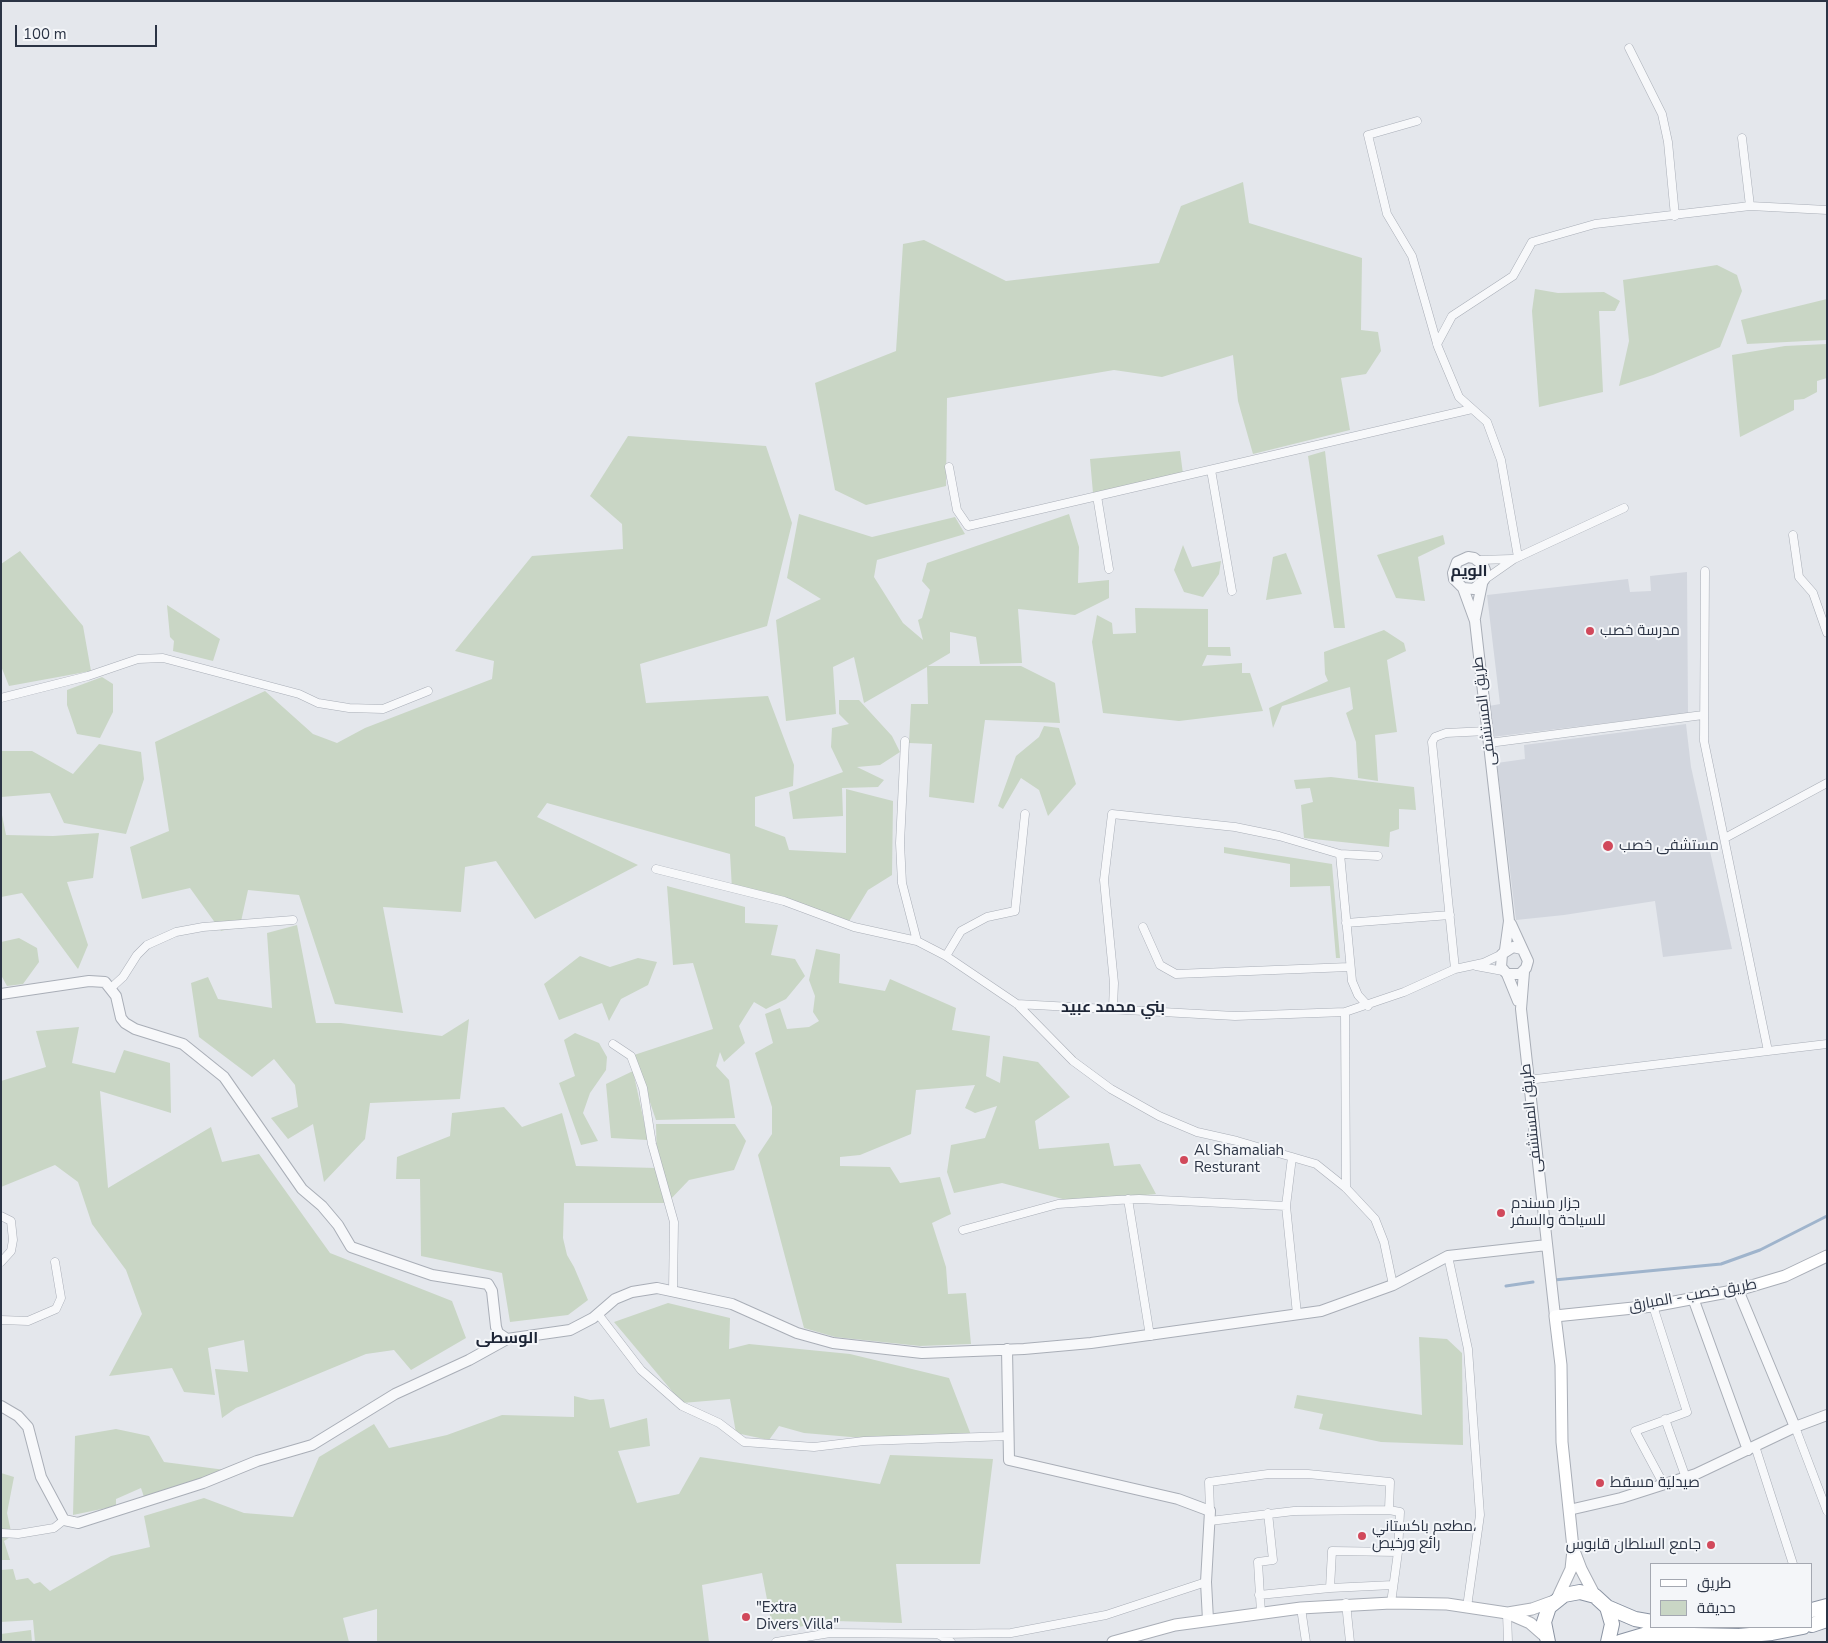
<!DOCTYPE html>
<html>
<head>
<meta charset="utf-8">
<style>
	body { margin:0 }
	#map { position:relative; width:1828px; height:1643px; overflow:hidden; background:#e4e7ec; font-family:"Nunito Sans",Cairo,sans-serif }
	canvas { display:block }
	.frame { position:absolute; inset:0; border:2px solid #2b3445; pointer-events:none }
	.legend { position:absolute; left:1650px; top:1563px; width:162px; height:65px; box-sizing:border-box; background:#f4f6f9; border:1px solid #a4a8b1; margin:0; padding:6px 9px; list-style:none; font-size:15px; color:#2b3445 }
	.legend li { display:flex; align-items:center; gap:10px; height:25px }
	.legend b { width:25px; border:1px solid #a4a8b1 }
	.scale { position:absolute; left:15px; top:25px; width:142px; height:22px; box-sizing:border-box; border:2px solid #2b3445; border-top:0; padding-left:6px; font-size:15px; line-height:18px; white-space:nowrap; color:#2b3445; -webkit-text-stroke:4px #f4f6f9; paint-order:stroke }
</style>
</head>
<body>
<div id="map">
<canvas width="1828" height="1643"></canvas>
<div class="frame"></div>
<ul class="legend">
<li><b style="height:6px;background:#fff"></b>طريق</li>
<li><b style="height:14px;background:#c9d6c5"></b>حديقة</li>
</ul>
<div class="scale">100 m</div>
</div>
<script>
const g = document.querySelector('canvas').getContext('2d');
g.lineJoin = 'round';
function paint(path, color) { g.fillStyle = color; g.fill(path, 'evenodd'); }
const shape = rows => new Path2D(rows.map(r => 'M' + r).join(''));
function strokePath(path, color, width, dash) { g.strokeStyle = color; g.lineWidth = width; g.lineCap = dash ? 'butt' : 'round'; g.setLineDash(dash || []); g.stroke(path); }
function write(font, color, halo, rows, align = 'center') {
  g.font = font + ' "Nunito Sans",Cairo,sans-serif'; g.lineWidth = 4; g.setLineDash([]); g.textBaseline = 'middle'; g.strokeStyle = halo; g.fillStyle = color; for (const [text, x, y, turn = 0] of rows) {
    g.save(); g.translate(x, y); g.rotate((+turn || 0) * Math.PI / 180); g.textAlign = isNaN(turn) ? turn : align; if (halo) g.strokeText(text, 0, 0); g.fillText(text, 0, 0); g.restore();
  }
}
paint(shape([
	[1687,572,1688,713,1492,737,1489,706,1500,704,1487,595,1628,579,1630,592,1651,591,1650,576],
	[1686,724,1691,767,1732,949,1663,957,1655,901,1564,915,1516,920,1497,763,1525,759,1524,745]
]), '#d2d6de');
paint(shape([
	[1243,182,1249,223,1362,258,1361,330,1378,332,1381,351,1366,374,1341,378,1350,430,1253,454,1238,401,1233,355,1162,377,1114,370,947,398,946,486,866,505,835,490,815,383,896,351,903,244,924,240,1006,281,1159,263,1181,206],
	[1717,265,1737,275,1742,291,1720,347,1653,375,1619,386,1629,341,1623,280],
	[1535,289,1558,293,1604,292,1620,301,1615,311,1599,311,1603,392,1539,407,1532,311],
	[1827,299,1827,340,1747,344,1741,320],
	[1827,344,1827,378,1817,381,1817,392,1804,399,1794,400,1794,410,1740,437,1732,355,1785,346],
	[628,436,766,446,792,523,767,626,640,664,646,703,768,696,794,765,793,786,755,797,755,826,785,837,789,850,846,853,846,789,893,801,892,875,868,890,848,923,732,889,730,854,547,803,537,817,638,865,535,919,496,861,465,867,461,912,383,907,403,1013,335,1004,299,895,248,890,240,926,221,931,190,888,142,899,130,847,169,831,155,742,265,691,313,734,337,743,365,728,492,679,494,661,455,651,532,556,623,549,622,524,590,496],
	[1180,451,1183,474,1093,493,1090,459],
	[1325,451,1345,628,1334,628,1308,456],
	[799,514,872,537,955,517,965,534,877,560,874,577,903,623,923,640,918,620,922,618,930,590,922,581,927,563,1069,514,1079,547,1078,583,1109,580,1109,598,1075,615,1018,609,1022,663,980,664,976,637,950,632,950,653,928,666,1021,666,1055,683,1060,723,985,720,974,803,929,797,932,744,909,743,911,704,928,704,927,667,864,703,854,657,833,667,836,714,786,721,776,620,821,599,787,578],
	[1443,535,1445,544,1418,557,1425,601,1396,598,1377,555],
	[1183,545,1192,567,1221,561,1219,574,1203,597,1184,592,1174,570],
	[20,551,83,626,91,671,9,686,1,666,1,564],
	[1286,553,1302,594,1266,600,1273,557],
	[167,605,220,639,213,661,173,651,174,641,170,637],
	[1135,608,1208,609,1208,647,1230,647,1231,656,1207,655,1202,666,1242,663,1242,673,1250,673,1263,711,1179,721,1103,713,1092,642,1097,615,1112,623,1113,634,1136,633],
	[1384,630,1404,643,1406,651,1387,660,1397,732,1375,735,1378,781,1358,778,1356,742,1346,713,1353,709,1350,687,1282,706,1273,728,1269,708,1328,681,1325,674,1324,652],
	[102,677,113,684,113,712,100,738,77,734,67,705,67,690],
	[839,700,859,700,892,736,900,752,880,765,857,767,884,780,878,787,842,788,843,816,793,819,789,792,843,772,831,747,832,728,849,724,839,714],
	[1044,726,1059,728,1076,784,1048,816,1039,790,1021,778,1003,809,998,806,1016,756,1039,737],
	[99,744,141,752,144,779,126,834,64,823,50,793,1,797,1,751,32,751,73,774],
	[1331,777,1414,787,1416,810,1399,809,1399,829,1390,832,1389,847,1304,838,1301,805,1313,802,1310,788,1296,789,1294,780],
	[1,810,6,835,53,836,99,833,93,878,67,882,88,945,78,969,22,893,1,897],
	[1224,847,1332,864,1340,958,1336,958,1330,886,1290,887,1290,864,1224,853],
	[667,886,745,907,745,923,778,925,771,955,795,959,805,976,786,999,766,1009,754,1002,739,1026,745,1043,724,1062,720,1052,716,1066,729,1080,735,1118,656,1120,634,1055,713,1029,693,963,673,965],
	[297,925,316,1023,341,1023,442,1036,469,1019,460,1099,370,1103,365,1139,324,1182,313,1124,288,1139,271,1118,298,1107,295,1085,274,1059,252,1077,199,1037,191,983,208,977,218,999,272,1008,267,933],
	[19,938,37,948,39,962,23,984,7,986,1,975,1,942],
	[816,949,840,954,839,983,885,991,890,979,956,1008,952,1030,990,1036,986,1076,1000,1083,1003,1056,1038,1062,1070,1097,1035,1121,1039,1149,1109,1143,1114,1166,1140,1164,1156,1194,1074,1202,1002,1183,954,1193,947,1172,951,1145,985,1138,997,1106,975,1113,965,1108,975,1085,916,1090,911,1134,860,1155,840,1157,840,1166,890,1167,900,1183,940,1177,951,1214,932,1223,946,1267,948,1294,966,1293,971,1344,920,1346,835,1337,804,1328,758,1155,772,1134,772,1107,755,1053,773,1043,765,1014,780,1008,787,1029,809,1027,819,1021,813,1012,815,996,809,980],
	[580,956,610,967,638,958,657,962,648,985,621,999,609,1021,602,1003,559,1020,544,984],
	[79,1027,72,1063,115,1073,124,1050,170,1063,171,1113,100,1091,108,1188,211,1127,222,1162,259,1154,330,1253,452,1301,466,1338,411,1370,394,1350,366,1354,236,1408,222,1418,215,1369,248,1372,244,1340,208,1348,215,1395,184,1392,172,1368,109,1376,142,1314,126,1270,92,1224,78,1182,55,1165,1,1187,1,1081,46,1067,36,1031],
	[575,1033,599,1043,607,1057,606,1070,590,1093,583,1113,598,1141,581,1145,559,1083,575,1076,564,1040],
	[633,1071,648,1140,611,1138,606,1084],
	[504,1107,522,1127,562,1113,576,1166,657,1168,656,1124,735,1124,746,1141,734,1170,689,1180,667,1203,564,1203,563,1238,567,1255,574,1267,588,1300,568,1315,510,1322,502,1273,421,1256,420,1179,396,1179,397,1157,450,1136,452,1113],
	[668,1303,730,1318,729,1349,749,1344,850,1354,949,1378,971,1435,886,1440,804,1433,779,1426,769,1440,736,1433,730,1399,682,1403,614,1322],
	[1419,1337,1447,1339,1462,1353,1463,1445,1381,1442,1319,1429,1323,1414,1294,1408,1297,1395,1422,1415],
	[574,1396,590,1400,604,1399,610,1428,647,1418,650,1446,618,1451,637,1503,679,1494,700,1457,880,1484,890,1455,993,1459,980,1564,896,1564,902,1623,835,1621,773,1631,762,1573,702,1585,709,1642,377,1642,377,1609,343,1618,349,1642,35,1642,33,1620,1,1622,1,1570,13,1569,16,1580,28,1578,34,1584,40,1582,50,1591,111,1556,150,1547,144,1516,204,1498,244,1513,293,1517,319,1457,374,1424,389,1448,447,1435,502,1415,574,1417],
	[116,1429,149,1436,164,1462,233,1471,144,1497,141,1488,116,1499,116,1506,73,1515,75,1436],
	[1,1473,14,1477,7,1513,12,1536,4,1541,10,1560,1,1560],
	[31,1630,32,1642,1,1642,1,1634]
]), '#c9d6c5');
strokePath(shape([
	[1554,1280,1721,1264,1760,1250,1827,1216],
	[1506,1286,1533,1282]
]), '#9fb4cc', 3);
const minor = shape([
	[1629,48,1662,114,1668,142,1675,216],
	[1417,121,1368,135,1387,214,1412,256,1438,347,1459,397,1487,422,1501,460,1518,557],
	[1742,138,1750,206],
	[1437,344,1452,316,1513,276,1532,242,1595,224,1750,206,1827,210],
	[949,467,957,510,968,526,1472,409],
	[1211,470,1232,591],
	[1097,496,1109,569],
	[1793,535,1799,577,1813,593,1827,633],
	[1479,560,1512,559],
	[1484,580,1514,559,1624,508],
	[1,698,88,676,138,659,163,658,299,694,318,703,349,708,383,709,428,691],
	[905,741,900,843,902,883,917,941,946,956,1017,1004,1073,1061,1111,1089,1159,1116,1197,1132,1237,1141,1316,1164,1346,1188,1375,1219,1384,1242,1393,1285],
	[1489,743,1703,715],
	[1725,838,1827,783],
	[1340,854,1352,981,1358,995,1368,1006],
	[656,869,784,901,854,927,917,941],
	[1346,923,1450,915],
	[1143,927,1160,965,1176,974,1349,967],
	[946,956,961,931,987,917,1015,911,1025,814],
	[1476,966,1503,971],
	[1455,969,1432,742,1435,737,1446,733,1487,731],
	[112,987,123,977,137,955,147,945,176,932,203,927,293,920],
	[1017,1004,1235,1016,1345,1012,1404,992,1455,969,1483,963,1502,954],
	[1113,1008,1114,983,1104,880,1112,814,1235,827,1279,836,1340,854,1378,856],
	[1345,1012,1346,1188],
	[613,1044,631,1056,643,1088,652,1144,674,1222,673,1291],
	[1768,1051,1827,1044],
	[1528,1080,1768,1051,1704,741,1705,571],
	[1292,1157,1286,1206,1297,1314],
	[1128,1199,1150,1336],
	[1,1216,11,1221,13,1240,11,1251,1,1262],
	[963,1230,1058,1204,1117,1200,1139,1199,1286,1206],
	[1448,1256,1468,1349,1480,1515,1467,1607],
	[1653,1306,1687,1412,1635,1431,1664,1485],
	[598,1314,641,1370,682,1406,719,1423,744,1442,814,1447,864,1441,1009,1436],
	[1,1320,28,1321,56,1309,61,1298,55,1262],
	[1665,1419,1686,1478],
	[1795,1427,1827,1511],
	[1755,1446,1793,1564],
	[1210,1511,1209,1482,1268,1474,1308,1474,1390,1482,1389,1510,1400,1512,1398,1552,1391,1603],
	[1210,1521,1294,1511,1389,1510],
	[1,1533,18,1534,54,1528,64,1520],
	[1330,1588,1332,1551,1398,1552],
	[1259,1595,1330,1588,1393,1585],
	[1346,1603,1350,1642],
	[1301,1608,1306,1642],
	[1261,1613,1258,1562,1273,1560,1268,1513],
	[1507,1613,1508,1642],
	[938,1634,1011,1633,1106,1615,1206,1582],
	[776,1642,830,1633,938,1634,951,1642]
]);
const tertiary = shape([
	[1463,588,1474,589,1484,580,1485,570,1483,565,1474,558,1468,557,1457,562,1453,573,1454,579,1463,588,1475,621,1509,921,1505,950],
	[1475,618,1482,584],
	[1511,924,1528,961,1526,968,1520,974,1507,974,1501,967,1502,954,1513,947,1522,949],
	[1524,972,1521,1009,1555,1316],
	[1507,974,1518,1001],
	[1,994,89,981,105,982,116,996,121,1018,125,1023,135,1029,183,1044,224,1077,302,1189,322,1206,338,1225,351,1247,432,1275,488,1284,492,1291,496,1327,498,1333,507,1339],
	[1738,1290,1795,1427],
	[1693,1298,1748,1450],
	[1007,1349,1009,1460,1178,1499,1210,1511,1206,1582,1208,1620],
	[1,1406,18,1416,28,1427,41,1477,64,1520,78,1523,203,1483,257,1461,312,1445,395,1394,469,1360,507,1339,570,1330,593,1318,615,1299,632,1292,657,1288,732,1304,797,1333,833,1343,922,1353,1024,1349,1091,1343,1321,1311,1393,1285,1448,1256,1547,1245],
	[1569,1510,1621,1498,1696,1474,1795,1427,1827,1415]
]);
const secondary = shape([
	[1595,1596,1581,1569,1573,1548,1562,1442,1561,1365,1555,1316,1653,1306,1738,1290,1785,1276,1827,1256],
	[1557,1599,1571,1569,1573,1550],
	[1508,1613,1532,1609,1554,1601],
	[1113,1642,1175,1625,1301,1608,1391,1603,1447,1604,1507,1613,1530,1623,1546,1637]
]);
const trunk = shape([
	[1607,1607,1635,1619,1652,1622],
	[1812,1610,1827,1606],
	[1812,1625,1827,1620],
	[1548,1642,1544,1622,1549,1607,1564,1595,1580,1592,1595,1596,1607,1607,1612,1624,1608,1642],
	[1620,1642,1647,1634,1739,1636,1772,1633,1803,1627]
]);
strokePath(minor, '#a9aeb7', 9);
strokePath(tertiary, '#a9aeb7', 12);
strokePath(secondary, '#a9aeb7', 13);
strokePath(trunk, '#8b94a3', 16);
strokePath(minor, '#f7f8fa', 8);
strokePath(tertiary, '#f7f8fa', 10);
strokePath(secondary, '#fff', 11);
strokePath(trunk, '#fff', 14);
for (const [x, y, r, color] of [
	[1590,631,5,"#d1495b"],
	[1608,846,6,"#d1495b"],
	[1184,1160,5,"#d1495b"],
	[1501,1213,5,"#d1495b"],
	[1600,1483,5,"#d1495b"],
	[1362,1536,5,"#d1495b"],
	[1711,1545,5,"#d1495b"],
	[746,1617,5,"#d1495b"]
]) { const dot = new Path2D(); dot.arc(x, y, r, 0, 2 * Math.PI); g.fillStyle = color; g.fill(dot); strokePath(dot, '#f4f6f9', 2); }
write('15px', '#2b3445', '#f4f6f9', [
	["مدرسة خصب",1600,631],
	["مستشفى خصب",1619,846],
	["Al Shamaliah",1194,1151],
	["Resturant",1194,1168],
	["جزار مسندم",1511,1204],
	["للسياحة والسفر",1511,1221],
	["صيدلية مسقط",1610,1483],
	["مطعم باكستاني،",1372,1527],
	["رائع ورخيص",1372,1544],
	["جامع السلطان قابوس",1701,1545,"right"],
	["\"Extra",756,1608],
	["Divers Villa\"",756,1625]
], 'left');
write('15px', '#2b3445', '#f4f6f9', [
	["طريق المستشفى",1485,711,-97],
	["طريق المستشفى",1532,1118,-96],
	["طريق خصب - المبارق",1693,1296,-10]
]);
write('bold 16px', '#1d2536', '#f4f6f9', [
	["الويم",1469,572],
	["بني محمد عبيد",1113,1008],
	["الوسطى",507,1339]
]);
</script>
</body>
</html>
